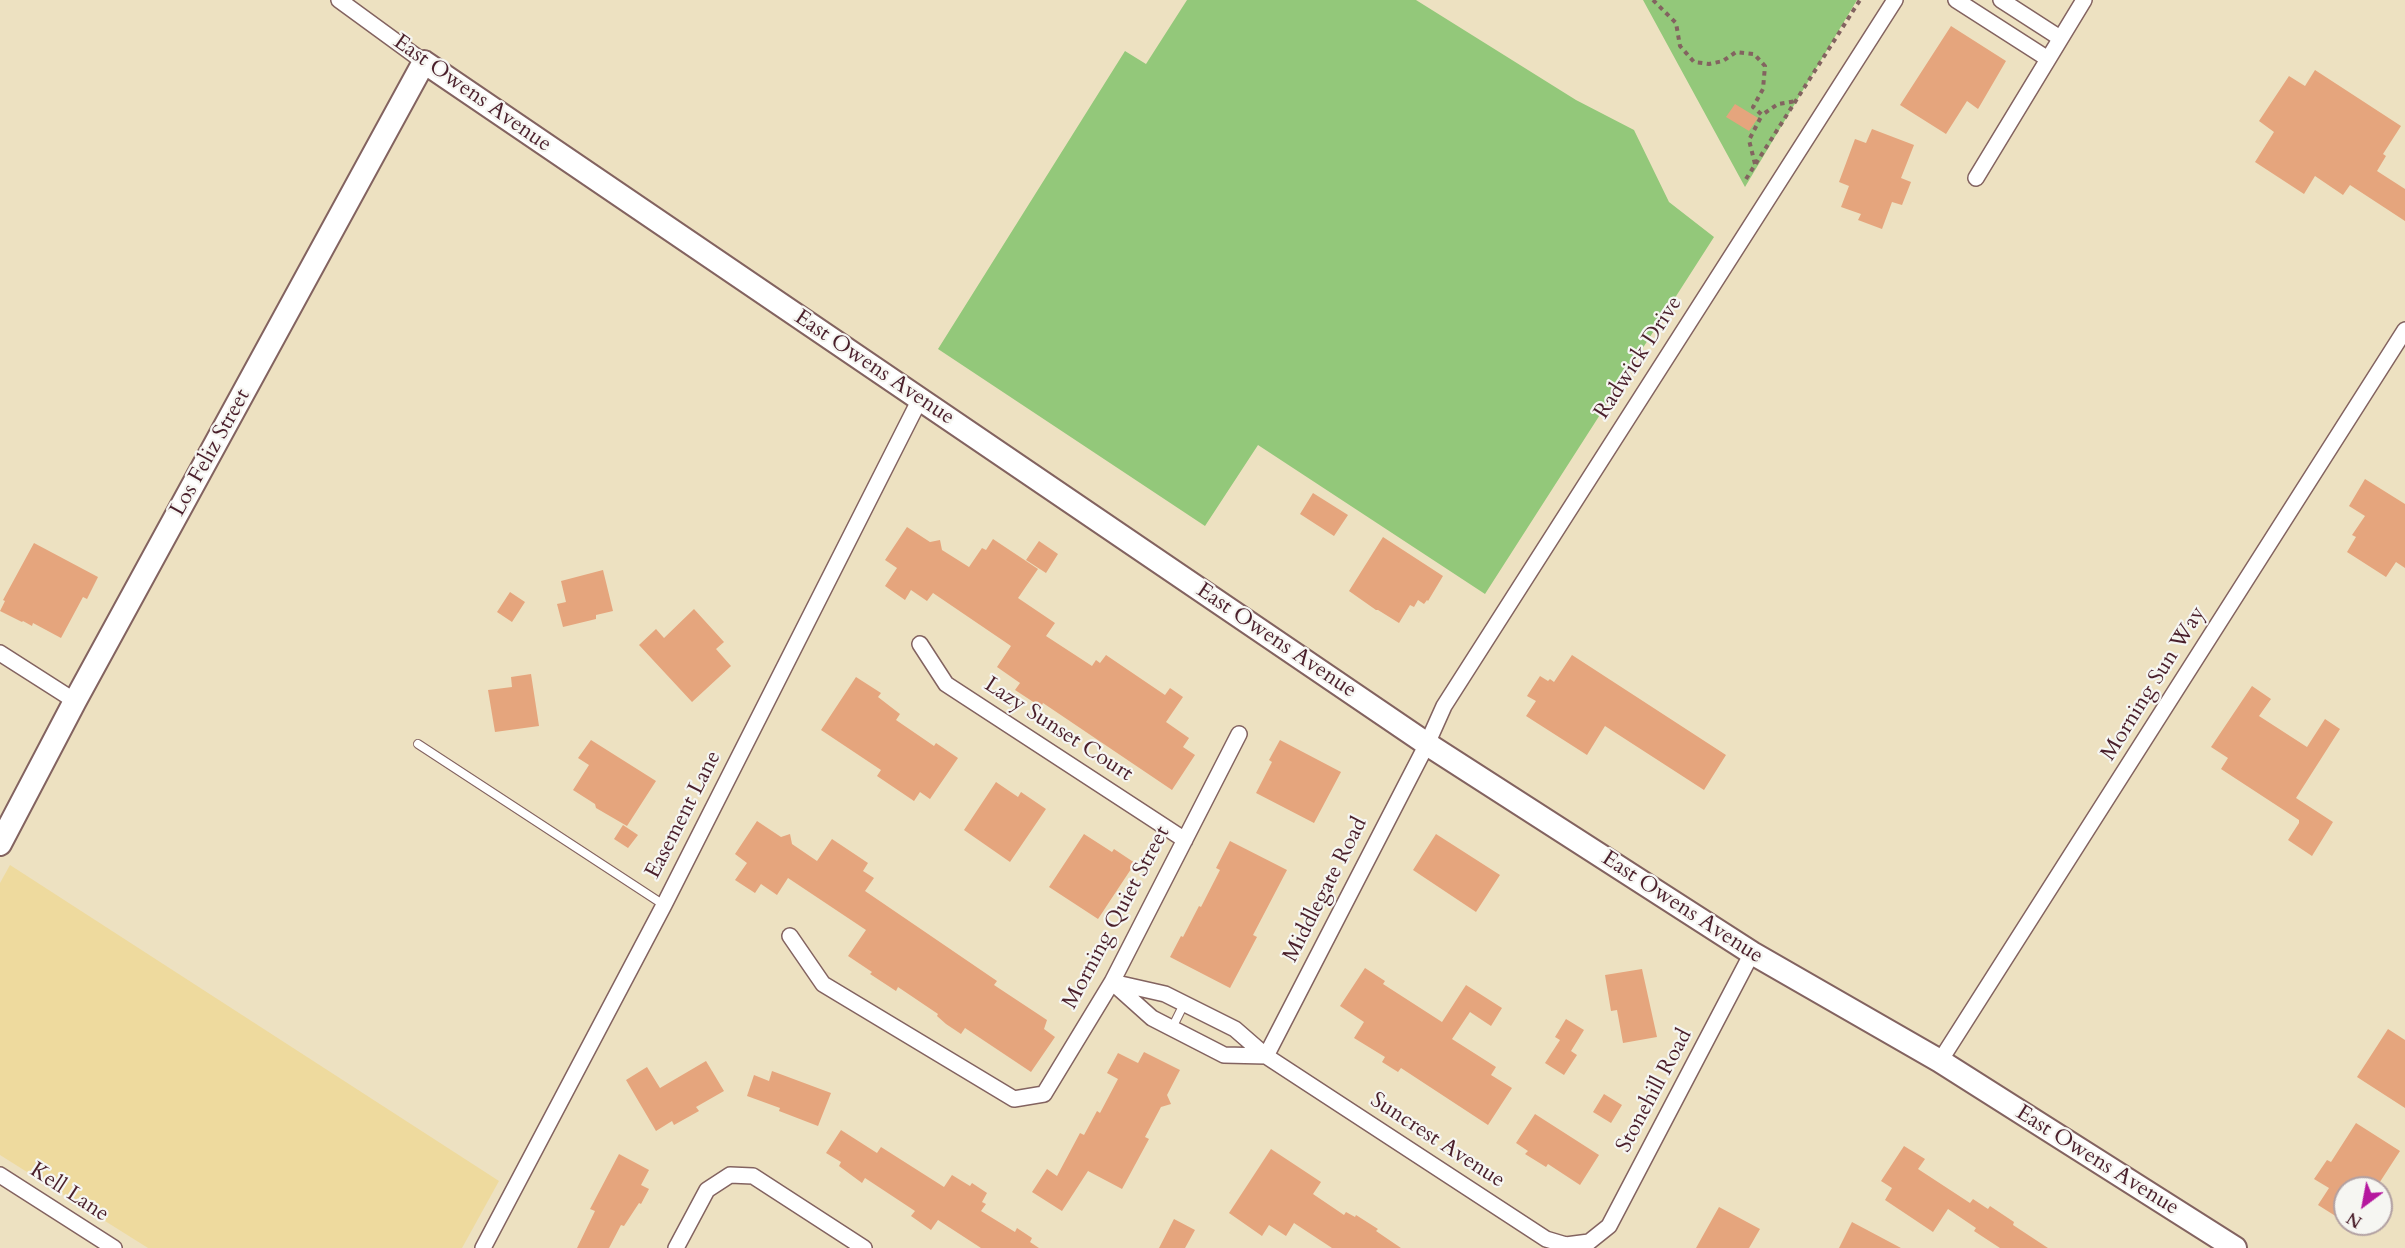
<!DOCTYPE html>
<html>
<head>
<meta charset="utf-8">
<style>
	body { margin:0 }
	#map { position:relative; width:2405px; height:1248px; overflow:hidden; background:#ede1c1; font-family:Cardo,serif }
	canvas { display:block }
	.north { position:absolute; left:2333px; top:1176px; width:60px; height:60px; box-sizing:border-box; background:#f6f6f2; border:2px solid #b1a0a2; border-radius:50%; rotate:212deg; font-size:16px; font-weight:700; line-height:24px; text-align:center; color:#4a1f2b }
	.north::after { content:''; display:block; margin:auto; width:21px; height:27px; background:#b5179e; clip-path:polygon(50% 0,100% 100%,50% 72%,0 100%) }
</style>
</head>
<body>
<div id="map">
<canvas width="2405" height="1248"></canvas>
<div class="north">N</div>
</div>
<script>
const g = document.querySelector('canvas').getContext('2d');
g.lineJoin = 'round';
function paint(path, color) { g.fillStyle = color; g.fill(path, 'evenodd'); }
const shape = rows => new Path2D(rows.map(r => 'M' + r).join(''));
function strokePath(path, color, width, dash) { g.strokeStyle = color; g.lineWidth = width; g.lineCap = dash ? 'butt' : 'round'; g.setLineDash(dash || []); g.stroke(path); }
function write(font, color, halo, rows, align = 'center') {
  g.font = font + ' Cardo,serif'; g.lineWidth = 4.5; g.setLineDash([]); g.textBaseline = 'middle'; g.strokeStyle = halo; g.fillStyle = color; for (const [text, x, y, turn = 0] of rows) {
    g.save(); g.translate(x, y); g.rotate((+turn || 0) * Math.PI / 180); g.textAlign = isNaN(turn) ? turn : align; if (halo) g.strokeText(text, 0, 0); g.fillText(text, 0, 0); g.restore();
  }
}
paint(shape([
	[1187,0,1416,0,1576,100,1634,130,1669,202,1714,237,1485,594,1258,445,1205,526,938,349,1125,51,1146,64],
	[1643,0,1857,0,1745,187]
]), '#93c87a');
paint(shape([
	[10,865,499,1181,462,1248,148,1248,0,1155,0,883]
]), '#eeda9e');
paint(shape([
	[1951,26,2006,61,1978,109,1967,101,1946,134,1900,105],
	[2315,70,2401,126,2383,154,2386,156,2377,171,2405,189,2405,221,2350,185,2343,195,2315,176,2304,194,2255,162,2274,132,2259,121,2289,76,2305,86],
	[1735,104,1758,118,1749,131,1726,117],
	[1872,129,1914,145,1901,178,1911,182,1902,205,1892,202,1882,229,1858,220,1861,214,1841,207,1849,186,1839,182,1855,139,1866,143],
	[2365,479,2405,504,2405,568,2396,562,2386,577,2347,552,2356,537,2352,535,2365,516,2349,506],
	[1313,493,1348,515,1334,536,1300,514],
	[907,527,930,542,940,540,942,550,969,567,982,548,986,550,993,539,1038,569,1018,598,1055,623,1046,636,1092,666,1096,660,1100,663,1106,655,1165,695,1170,688,1183,697,1166,722,1189,738,1183,747,1195,755,1172,790,1043,703,1041,707,1015,690,1020,683,997,667,1011,646,933,593,927,601,911,590,905,600,885,586,897,568,885,560],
	[1383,537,1443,576,1428,601,1427,600,1424,604,1418,600,1414,607,1410,605,1399,623,1378,610,1376,610,1349,591],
	[1039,541,1058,554,1046,573,1026,560],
	[34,543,98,577,87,599,83,597,61,638,33,623,32,626,23,621,22,622,0,611,5,601,3,600],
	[603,570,613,611,596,615,596,619,563,627,557,604,566,602,561,581],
	[510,592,525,602,512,622,497,612],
	[694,609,724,642,716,649,731,666,692,702,639,645,656,629,664,638],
	[1572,655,1726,755,1704,790,1605,726,1587,755,1526,716,1536,701,1527,696,1540,676,1548,681,1550,679,1554,682],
	[531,674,539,726,495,732,488,690,512,687,511,677],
	[856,677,881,693,878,697,900,714,896,720,934,746,936,743,958,758,930,799,920,792,914,801,877,776,881,770,821,730],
	[2252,686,2271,699,2259,716,2307,747,2325,719,2340,729,2296,798,2333,822,2312,856,2288,840,2299,823,2299,820,2221,769,2228,758,2211,747],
	[591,740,656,781,627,826,596,808,595,804,573,790,589,765,578,758],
	[1280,740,1341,772,1314,823,1256,793,1272,762,1269,760],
	[996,782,1018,797,1021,792,1046,809,1010,862,964,830],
	[757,821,781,837,790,834,792,844,817,861,832,839,868,863,863,871,874,878,865,891,997,981,994,985,1047,1020,1044,1029,1055,1037,1031,1072,965,1028,961,1034,946,1024,937,1016,938,1014,898,987,896,991,870,974,872,972,848,956,866,930,788,878,777,895,761,884,755,893,735,880,747,863,735,854],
	[623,825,638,835,628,848,614,839],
	[1084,834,1112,852,1114,849,1135,863,1098,919,1049,887],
	[1436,834,1500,875,1476,912,1413,870],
	[1230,841,1287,870,1253,935,1257,937,1230,988,1170,957,1181,936,1183,937,1199,906,1201,907,1220,870,1216,868],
	[1365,968,1385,981,1383,984,1442,1022,1466,985,1502,1008,1491,1026,1470,1012,1452,1039,1496,1067,1491,1075,1512,1088,1488,1125,1401,1068,1398,1072,1382,1062,1385,1057,1354,1038,1364,1022,1340,1006],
	[1642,969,1657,1037,1623,1043,1617,1010,1611,1011,1605,975],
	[1566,1019,1584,1030,1571,1051,1577,1055,1564,1075,1545,1063,1560,1040,1555,1037],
	[2388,1029,2405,1040,2405,1108,2357,1077],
	[1144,1052,1180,1070,1167,1095,1171,1104,1161,1107,1145,1137,1149,1139,1122,1189,1088,1171,1062,1211,1032,1192,1047,1169,1057,1176,1080,1133,1084,1135,1097,1111,1100,1113,1118,1079,1107,1073,1118,1053,1138,1063],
	[706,1061,724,1091,696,1107,699,1111,674,1125,672,1121,656,1131,626,1080,647,1067,660,1088],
	[772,1071,831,1093,818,1126,779,1111,780,1108,747,1096,754,1075,769,1081],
	[1604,1094,1622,1105,1611,1123,1593,1112],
	[1535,1114,1599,1155,1580,1185,1548,1164,1546,1167,1525,1154,1528,1151,1516,1143],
	[2356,1123,2400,1151,2376,1188,2345,1188,2345,1222,2318,1205,2329,1188,2314,1179,2327,1160,2331,1162],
	[841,1130,877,1153,881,1147,944,1187,952,1175,970,1186,972,1183,987,1193,982,1202,986,1204,981,1211,1015,1232,1017,1228,1032,1238,1030,1242,1039,1248,981,1248,938,1220,931,1230,911,1216,915,1211,865,1178,862,1183,839,1166,841,1162,826,1153],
	[1904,1146,1925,1159,1918,1169,1970,1203,1973,1199,1988,1209,1990,1206,2014,1222,2013,1225,2048,1248,2000,1248,1974,1231,1976,1228,1948,1209,1933,1232,1885,1200,1892,1188,1881,1181],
	[1271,1149,1321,1182,1313,1194,1344,1215,1346,1212,1355,1217,1356,1215,1378,1229,1376,1231,1401,1248,1332,1248,1294,1223,1286,1236,1269,1225,1262,1236,1229,1213],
	[619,1154,649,1170,641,1185,649,1189,641,1204,639,1203,624,1226,621,1225,609,1248,577,1248,595,1211,590,1209],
	[1719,1207,1760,1229,1749,1248,1696,1248],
	[1174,1219,1195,1230,1185,1248,1159,1248],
	[1852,1222,1901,1248,1839,1248]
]), '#e5a57d');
const lane = shape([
	[418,744,664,905],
	[1172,1028,1184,1004]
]);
const street = shape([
	[339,0,424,62],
	[1956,0,2048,59],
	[2001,0,2060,38],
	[1976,178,2084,0],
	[920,644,946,684,1185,840],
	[0,653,75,701],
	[790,936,823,984,1014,1099,1044,1094,1112,982,1239,734],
	[1112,982,1165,994,1235,1029,1266,1056,1546,1239,1566,1245,1589,1242,1609,1226,1752,953],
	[1114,984,1152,1018,1224,1055,1266,1056],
	[1266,1056,1427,744,1444,706,1895,0],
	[1940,1061,2405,330],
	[0,1175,114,1248],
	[483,1248,664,905,920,399],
	[676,1248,707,1190,730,1175,753,1176,864,1248]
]);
const secondary = shape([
	[0,844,75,701,424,62,1427,744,1752,953,1940,1061,2235,1248]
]);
strokePath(lane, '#836360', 10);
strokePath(street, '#836360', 18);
strokePath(secondary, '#836360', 26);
strokePath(shape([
	[1653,0,1676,23,1680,46,1694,62,1709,64,1723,61,1736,52,1754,54,1765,66,1763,89,1753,107,1762,115,1778,104,1796,101],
	[1755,164,1749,140,1762,115],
	[1746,179,1860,0]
]), '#836360', 4, [4.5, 4.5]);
strokePath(lane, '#fff', 8);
strokePath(street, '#fff', 15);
strokePath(secondary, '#fff', 22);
write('22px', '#4a1f2b', '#f6f6f2', [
	["East Owens Avenue",472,94,35],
	["Radwick Drive",1639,358,-57],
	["East Owens Avenue",874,368,34],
	["Los Feliz Street",211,453,-61],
	["East Owens Avenue",1276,641,34],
	["Morning Sun Way",2154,684,-58],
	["Lazy Sunset Court",1058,730,33],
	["Easement Lane",684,815,-63],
	["Middlegate Road",1326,890,-63],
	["East Owens Avenue",1682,908,33],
	["Morning Quiet Street",1117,918,-62],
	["Stonehill Road",1655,1091,-62],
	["Suncrest Avenue",1437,1141,33],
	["East Owens Avenue",2097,1161,32],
	["Kell Lane",69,1193,33]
]);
</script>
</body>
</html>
